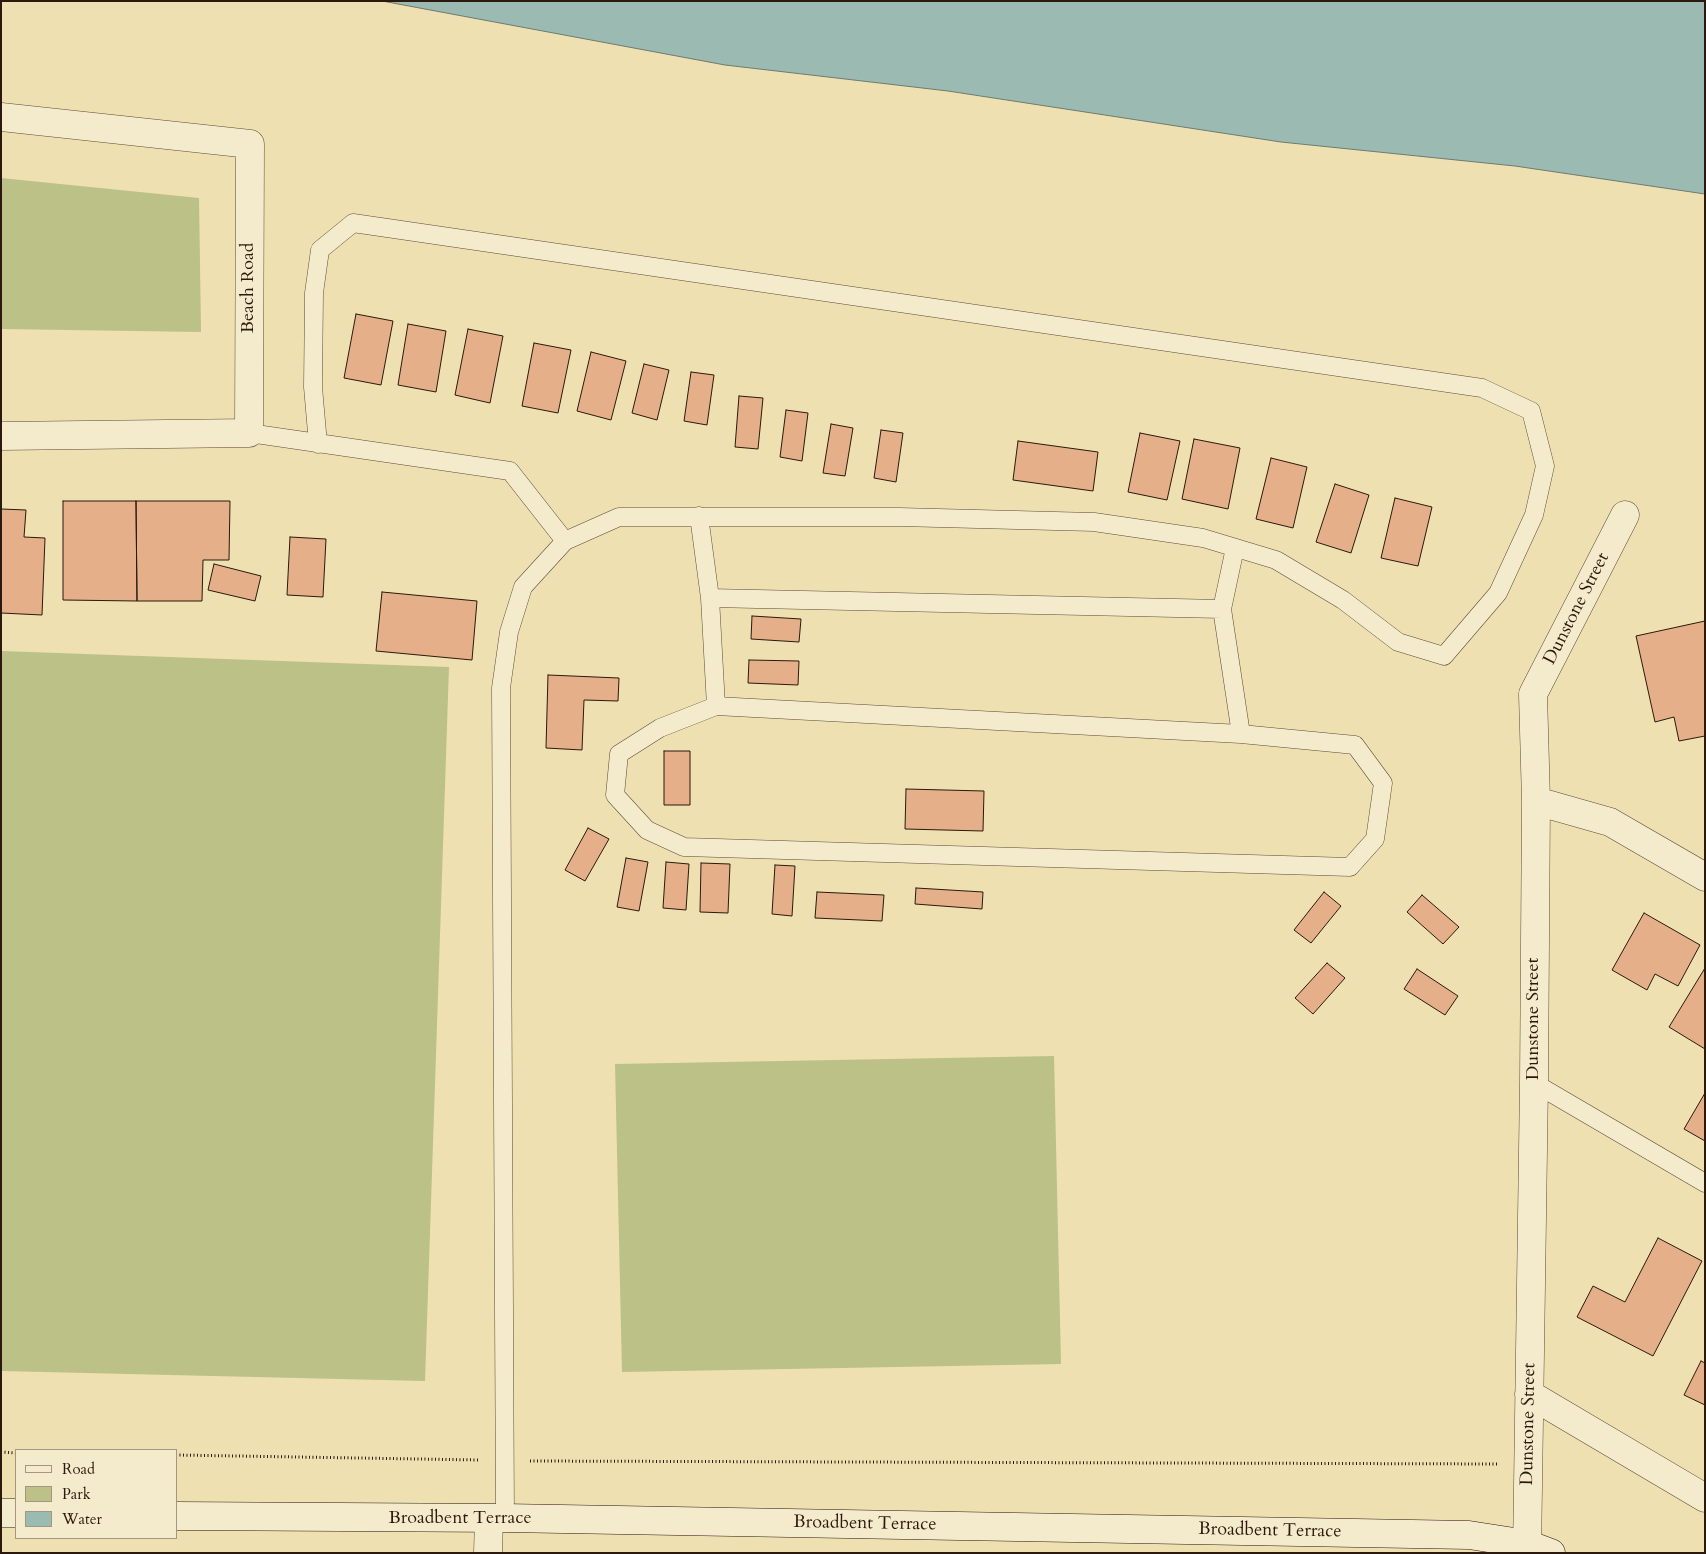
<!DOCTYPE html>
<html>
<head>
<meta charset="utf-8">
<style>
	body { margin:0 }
	#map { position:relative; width:1706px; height:1554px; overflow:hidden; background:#eee0b0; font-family:Cardo,serif }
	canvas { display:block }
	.frame { position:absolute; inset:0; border:2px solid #2a190c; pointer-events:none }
	.legend { position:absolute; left:15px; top:1449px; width:162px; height:90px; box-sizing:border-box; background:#f4ebcc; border:1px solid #a3977f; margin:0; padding:6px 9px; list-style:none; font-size:15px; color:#2a190c }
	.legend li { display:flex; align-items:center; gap:10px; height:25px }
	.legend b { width:25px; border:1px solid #a3977f }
</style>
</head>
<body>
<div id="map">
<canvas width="1706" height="1554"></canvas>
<div class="frame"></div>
<ul class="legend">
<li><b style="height:6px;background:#f4ebcc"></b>Road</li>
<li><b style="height:14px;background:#bcc188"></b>Park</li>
<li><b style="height:14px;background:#9bbbb2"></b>Water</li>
</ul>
</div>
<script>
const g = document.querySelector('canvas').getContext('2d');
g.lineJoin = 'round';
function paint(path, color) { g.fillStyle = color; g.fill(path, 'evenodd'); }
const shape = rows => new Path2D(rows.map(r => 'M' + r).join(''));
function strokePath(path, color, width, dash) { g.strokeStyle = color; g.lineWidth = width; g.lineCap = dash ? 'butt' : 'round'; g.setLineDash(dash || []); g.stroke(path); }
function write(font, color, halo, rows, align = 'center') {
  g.font = font + ' Cardo,serif'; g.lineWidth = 4; g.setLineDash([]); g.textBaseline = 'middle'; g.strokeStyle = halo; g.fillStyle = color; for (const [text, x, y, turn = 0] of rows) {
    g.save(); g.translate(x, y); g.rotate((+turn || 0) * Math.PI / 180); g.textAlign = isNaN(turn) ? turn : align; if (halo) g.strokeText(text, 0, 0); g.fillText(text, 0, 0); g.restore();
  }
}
paint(shape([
	[1,178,199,198,201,332,1,329],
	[1,651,449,667,425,1381,1,1371],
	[1054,1056,1061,1364,622,1372,615,1064]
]), '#bcc188');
const water = shape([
	[382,1,1705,1,1705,194,1515,166,1281,142,948,91,725,65,382,1]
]);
paint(water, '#9bbbb2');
strokePath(water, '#6e7a70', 1);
const building = shape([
	[356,314,393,321,381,385,344,378,356,314],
	[408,324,446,331,436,392,398,385,408,324],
	[468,329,503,336,490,403,455,395,468,329],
	[534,343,571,350,558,413,522,406,534,343],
	[591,352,626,361,611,420,577,411,591,352],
	[644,364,669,370,657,420,632,413,644,364],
	[691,372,714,375,707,425,684,421,691,372],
	[739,396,763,398,758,449,735,447,739,396],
	[786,410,808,413,802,461,780,457,786,410],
	[831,424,853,428,845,476,823,473,831,424],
	[881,430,903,433,896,482,874,478,881,430],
	[1140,433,1180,441,1167,500,1128,492,1140,433],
	[1194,439,1240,448,1228,509,1182,499,1194,439],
	[1018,441,1098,452,1093,491,1013,480,1018,441],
	[1271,458,1307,467,1293,528,1256,519,1271,458],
	[1335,484,1369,495,1351,553,1316,542,1335,484],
	[1395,498,1432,507,1418,566,1381,558,1395,498],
	[63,501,136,501,137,601,63,600,63,501],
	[136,501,230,501,229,560,203,560,202,601,137,601,136,501],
	[1,509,26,510,24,537,45,538,42,615,1,613,1,509],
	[290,537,326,539,323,597,287,595,290,537],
	[214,564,261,576,255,601,208,590,214,564],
	[382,592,477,601,472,660,376,651,382,592],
	[752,616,801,619,799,642,751,639,752,616],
	[1705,621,1705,736,1679,741,1674,717,1655,722,1636,636,1705,621],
	[749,660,799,661,798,685,748,683,749,660],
	[548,675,619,678,618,701,584,700,582,750,546,748,548,675],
	[664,751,690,751,690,805,664,805,664,751],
	[906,789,984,791,983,831,905,829,906,789],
	[588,828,609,839,585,881,565,870,588,828],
	[626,858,648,862,639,911,617,907,626,858],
	[666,862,689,864,686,910,663,908,666,862],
	[701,863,730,864,728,913,700,912,701,863],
	[775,865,795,866,792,916,772,914,775,865],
	[916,888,983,892,982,909,915,904,916,888],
	[817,892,884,895,882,921,815,918,817,892],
	[1324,892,1341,906,1311,943,1294,930,1324,892],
	[1422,895,1459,927,1443,944,1407,912,1422,895],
	[1644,913,1700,945,1678,986,1655,974,1647,990,1612,970,1644,913],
	[1327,963,1345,978,1313,1014,1295,998,1327,963],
	[1705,968,1705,1049,1669,1027,1705,968],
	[1417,969,1458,996,1445,1015,1404,989,1417,969],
	[1705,1093,1705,1141,1684,1129,1705,1093],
	[1658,1238,1702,1261,1653,1356,1577,1317,1593,1286,1625,1302,1658,1238],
	[1701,1361,1705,1363,1705,1405,1684,1395,1701,1361]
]);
paint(building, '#e4af89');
strokePath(building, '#2a190c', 1);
const lane = shape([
	[249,433,510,471,565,541],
	[318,444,313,387,314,293,320,250,353,223,1482,388,1531,411,1545,466,1534,515,1498,593,1444,656,1398,642,1343,600,1276,560,1203,538,1094,522,899,517,619,517,565,541,523,587,509,632,501,688,505,1518],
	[699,516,710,598,1222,609,1235,548],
	[710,598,716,706,1241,734,1222,609],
	[716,706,660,728,619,754,615,795,647,830,684,847,1350,867,1375,839,1383,783,1355,745,1241,734],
	[1534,1083,1705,1183]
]);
const street = shape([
	[1,117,250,144,249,433,1,436],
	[1536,801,1610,822,1705,877],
	[1529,1394,1705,1498],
	[488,1553,489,1519],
	[1527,1553,1534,1083,1536,801,1533,694,1625,515]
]);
const secondary = shape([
	[1,1513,16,1513],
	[176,1516,505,1518,1469,1535,1527,1544,1551,1553]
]);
strokePath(lane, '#5b4b35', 19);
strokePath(street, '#5b4b35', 29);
strokePath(secondary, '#2a190c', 29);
strokePath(shape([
	[1,1452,16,1453],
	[176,1455,479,1460],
	[530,1461,1499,1464]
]), '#2a190c', 3, [1, 2.5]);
strokePath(lane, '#f4ebcc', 18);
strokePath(street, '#f4ebcc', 28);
strokePath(secondary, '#f4ebcc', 28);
write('18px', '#2a190c', '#f4ebcc', [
	["Beach Road",249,288,-90],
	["Dunstone Street",1577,609,-63],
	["Dunstone Street",1534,1019,-90],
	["Dunstone Street",1529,1424,-89],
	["Broadbent Terrace",460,1519],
	["Broadbent Terrace",865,1524,1],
	["Broadbent Terrace",1270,1531,1]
]);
</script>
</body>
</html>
